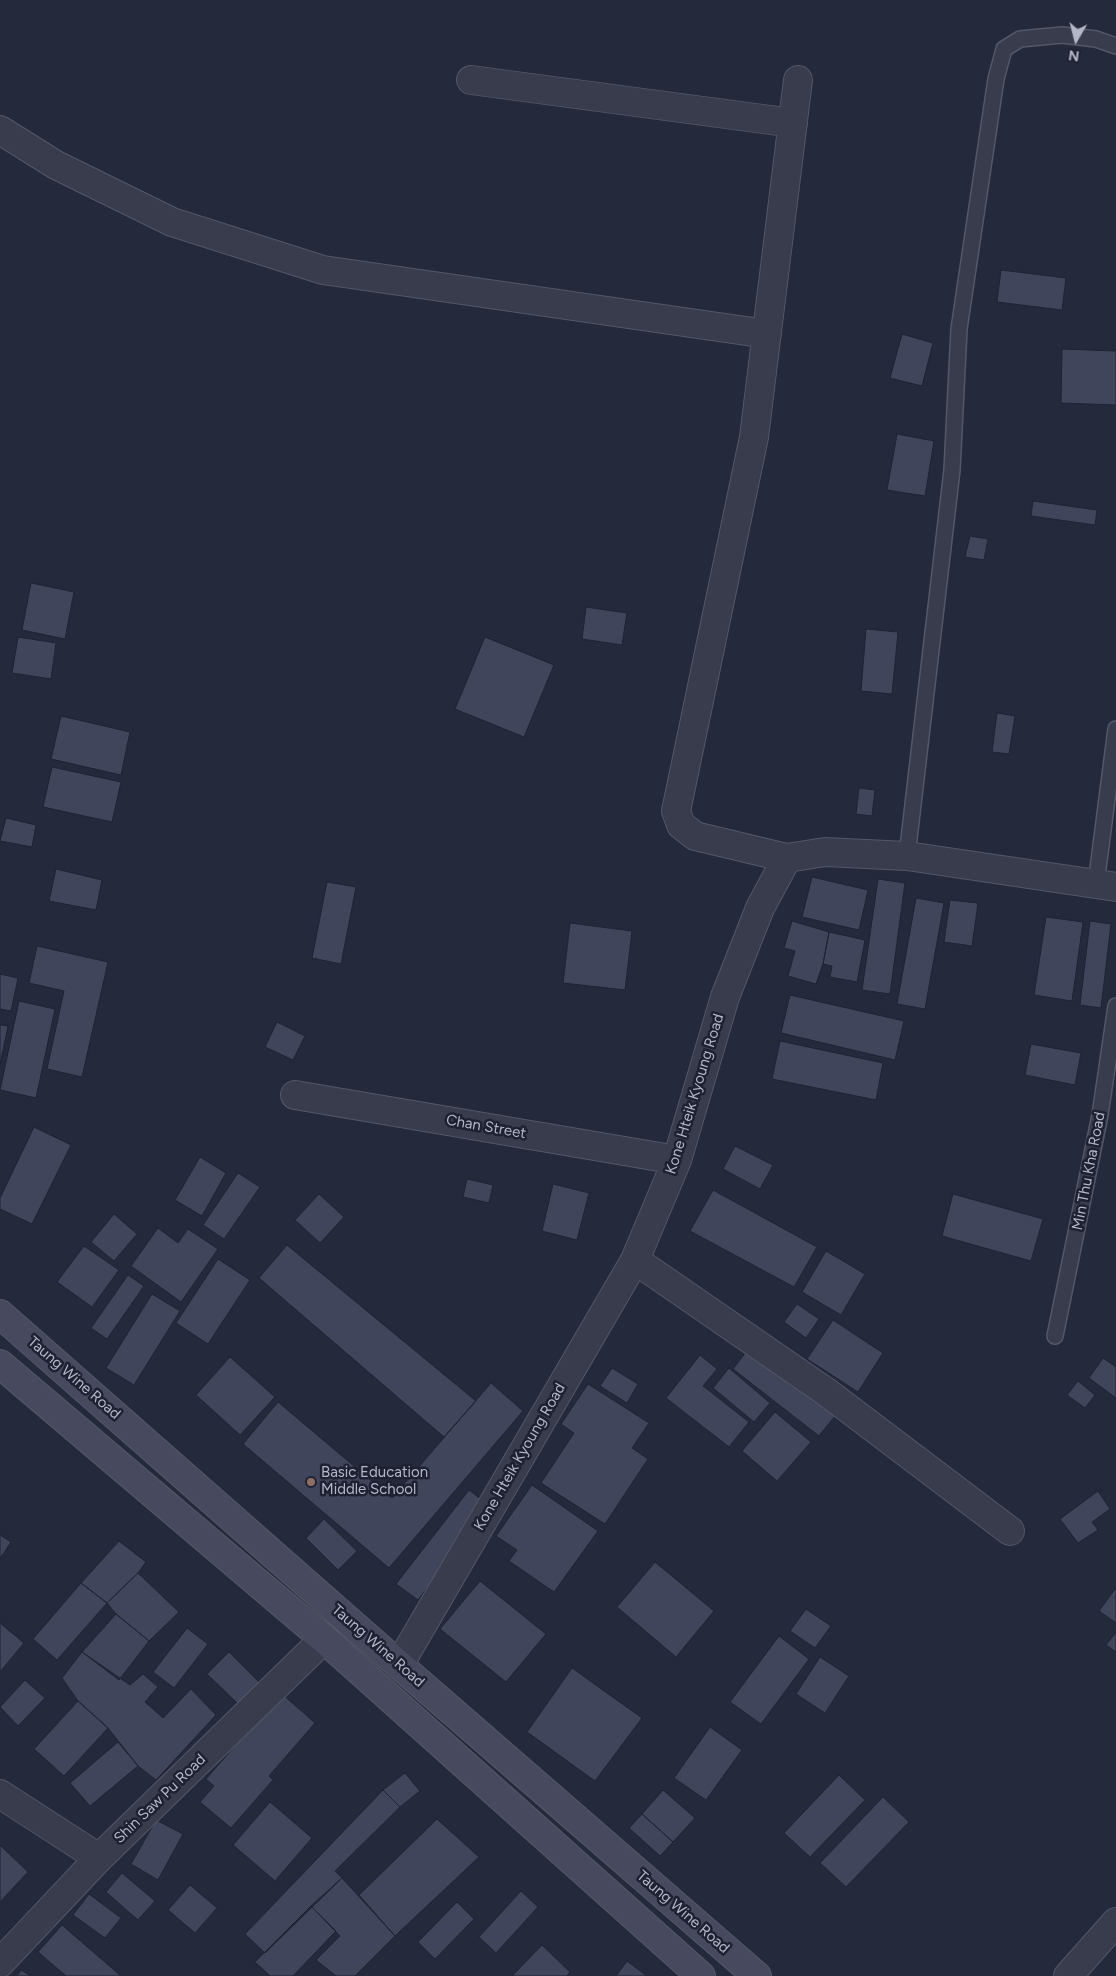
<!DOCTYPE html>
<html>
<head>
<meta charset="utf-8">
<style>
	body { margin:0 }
	#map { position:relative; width:1116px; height:1976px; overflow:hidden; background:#25293c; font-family:Figtree,sans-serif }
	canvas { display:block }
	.north { position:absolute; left:1051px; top:15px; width:50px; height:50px; -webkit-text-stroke:4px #1e2131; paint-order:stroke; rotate:188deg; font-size:14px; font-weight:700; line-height:20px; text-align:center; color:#b4b7c8 }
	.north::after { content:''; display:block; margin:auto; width:18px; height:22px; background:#b4b7c8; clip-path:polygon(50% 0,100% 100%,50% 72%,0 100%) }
</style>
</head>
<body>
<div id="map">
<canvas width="1116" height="1976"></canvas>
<div class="north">N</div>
</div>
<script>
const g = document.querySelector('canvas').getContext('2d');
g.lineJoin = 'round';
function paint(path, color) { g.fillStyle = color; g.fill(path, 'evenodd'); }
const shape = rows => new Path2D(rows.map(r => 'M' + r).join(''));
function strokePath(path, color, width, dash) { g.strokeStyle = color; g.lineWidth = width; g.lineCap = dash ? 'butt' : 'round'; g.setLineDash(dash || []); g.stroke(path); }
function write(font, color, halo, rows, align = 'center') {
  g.font = font + ' Figtree,sans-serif'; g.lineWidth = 5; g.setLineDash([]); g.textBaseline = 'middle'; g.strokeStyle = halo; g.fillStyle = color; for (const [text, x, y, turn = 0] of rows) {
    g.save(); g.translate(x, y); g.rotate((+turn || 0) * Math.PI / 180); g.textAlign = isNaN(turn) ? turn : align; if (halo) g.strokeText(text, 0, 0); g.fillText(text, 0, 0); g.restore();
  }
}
const building = shape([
	[1001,270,1066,278,1062,310,997,302,1001,270],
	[902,334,933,343,922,386,890,378,902,334],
	[1062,349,1116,351,1116,405,1061,403,1062,349],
	[897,434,934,441,925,496,887,490,897,434],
	[1033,501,1097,510,1095,525,1031,516,1033,501],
	[970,536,988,539,984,560,965,557,970,536],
	[31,583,74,592,65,639,22,630,31,583],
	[586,607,627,613,622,645,582,639,586,607],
	[866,629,898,632,892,694,861,691,866,629],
	[18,637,56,643,51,679,12,673,18,637],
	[485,637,554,665,524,737,455,709,485,637],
	[997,713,1015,716,1009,754,992,752,997,713],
	[61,716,130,732,121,775,51,759,61,716],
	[52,767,121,782,112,822,43,807,52,767],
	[859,788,875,790,872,816,856,814,859,788],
	[6,818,36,825,32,847,0,841,6,818],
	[56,869,102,880,96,910,49,901,56,869],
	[812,877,868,890,859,930,802,917,812,877],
	[878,879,905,883,890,994,862,990,878,879],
	[327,882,356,887,341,964,312,958,327,882],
	[916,898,944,903,925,1009,897,1004,916,898],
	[950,900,978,903,972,946,944,942,950,900],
	[1046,917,1083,922,1072,1001,1034,995,1046,917],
	[792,921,829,932,823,964,816,984,788,976,795,951,784,948,792,921],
	[1090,921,1111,924,1101,1008,1080,1005,1090,921],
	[570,923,632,931,625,990,563,983,570,923],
	[829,932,865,940,857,982,830,977,832,966,823,964,829,932],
	[37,946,108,962,82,1077,47,1069,64,991,29,983,37,946],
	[0,974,18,978,11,1011,0,1009,0,974],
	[790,995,904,1021,895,1060,781,1033,790,995],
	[19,1001,55,1009,36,1098,0,1090,19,1001],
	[277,1022,305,1036,293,1060,265,1047,277,1022],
	[0,1025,8,1026,0,1065,0,1025],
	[780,1041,883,1063,876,1100,772,1079,780,1041],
	[1031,1044,1081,1053,1075,1085,1025,1075,1031,1044],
	[34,1127,71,1145,32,1224,0,1209,0,1198,34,1127],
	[735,1146,773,1165,760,1189,723,1169,735,1146],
	[200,1157,226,1173,202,1216,175,1200,200,1157],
	[238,1173,260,1187,224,1239,203,1225,238,1173],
	[467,1179,493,1185,489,1203,463,1197,467,1179],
	[553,1184,589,1193,577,1240,542,1231,553,1184],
	[713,1190,817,1247,794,1287,690,1231,713,1190],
	[319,1194,344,1217,320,1243,295,1220,319,1194],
	[953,1194,1043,1219,1031,1261,942,1236,953,1194],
	[114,1214,137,1234,114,1261,91,1242,114,1214],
	[158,1228,178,1243,188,1229,218,1249,181,1302,131,1266,158,1228],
	[287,1245,476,1401,444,1437,259,1278,287,1245],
	[84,1246,119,1270,92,1307,57,1282,84,1246],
	[826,1251,865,1274,841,1315,802,1292,826,1251],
	[218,1259,250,1280,208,1344,176,1323,218,1259],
	[128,1275,144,1286,107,1339,91,1328,128,1275],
	[152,1294,180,1311,134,1385,106,1368,152,1294],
	[797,1304,819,1319,806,1338,784,1322,797,1304],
	[833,1320,883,1353,858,1392,807,1359,833,1320],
	[753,1343,839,1411,819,1436,733,1369,753,1343],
	[700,1355,717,1369,703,1386,749,1422,729,1447,666,1398,700,1355],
	[230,1357,275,1397,240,1435,196,1395,230,1357],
	[1103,1358,1116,1367,1116,1398,1089,1378,1103,1358],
	[612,1368,638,1384,627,1403,600,1386,612,1368],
	[729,1368,770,1403,754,1422,713,1388,729,1368],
	[1078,1381,1095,1395,1085,1408,1067,1395,1078,1381],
	[491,1383,523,1411,389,1568,243,1444,278,1402,392,1498,491,1383],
	[588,1384,649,1423,632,1448,648,1459,605,1524,541,1483,574,1433,561,1424,588,1384],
	[775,1412,811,1442,777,1481,742,1451,775,1412],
	[532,1485,598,1531,554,1592,509,1561,517,1550,496,1536,532,1485],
	[469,1490,490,1506,418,1600,396,1584,469,1490],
	[1098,1491,1110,1509,1092,1522,1098,1530,1078,1543,1060,1519,1098,1491],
	[324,1519,357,1551,338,1570,306,1538,324,1519],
	[0,1535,11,1542,0,1559,0,1535],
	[119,1541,146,1562,138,1573,107,1603,81,1583,119,1541],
	[655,1562,714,1611,676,1657,617,1607,655,1562],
	[138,1573,179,1612,149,1641,116,1614,107,1603,138,1573],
	[480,1581,546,1634,506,1682,440,1629,480,1581],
	[81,1583,107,1603,57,1660,33,1639,81,1583],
	[1115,1589,1116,1590,1116,1623,1099,1611,1115,1589],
	[806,1609,831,1626,815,1648,790,1631,806,1609],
	[116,1614,149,1641,119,1680,82,1652,116,1614],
	[0,1623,24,1643,0,1672,0,1623],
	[187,1628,208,1644,174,1688,153,1672,187,1628],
	[1116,1632,1116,1652,1106,1645,1116,1632],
	[779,1636,809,1659,761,1724,730,1702,779,1636],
	[82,1652,130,1685,143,1674,158,1687,145,1702,163,1718,191,1689,216,1715,156,1780,138,1766,108,1728,78,1701,62,1678,82,1652],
	[229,1652,260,1683,238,1704,207,1674,229,1652],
	[820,1657,849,1676,825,1713,796,1694,820,1657],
	[572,1668,642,1718,595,1781,527,1732,572,1668],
	[25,1680,45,1698,18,1726,0,1707,25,1680],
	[281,1693,315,1723,269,1776,273,1780,231,1828,200,1802,214,1786,206,1779,281,1693],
	[78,1701,108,1728,64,1776,34,1749,78,1701],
	[710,1727,742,1750,706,1800,674,1778,710,1727],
	[118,1742,138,1766,90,1806,70,1783,118,1742],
	[405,1773,420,1791,400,1807,383,1790,405,1773],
	[839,1775,865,1800,810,1857,784,1833,839,1775],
	[383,1790,400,1807,335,1871,342,1878,265,1953,245,1934,383,1790],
	[663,1790,695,1818,673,1842,642,1814,663,1790],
	[883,1797,909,1822,846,1887,820,1863,883,1797],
	[270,1802,312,1838,275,1881,233,1845,270,1802],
	[642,1814,673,1842,660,1856,629,1828,642,1814],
	[437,1819,479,1857,395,1936,359,1895,437,1819],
	[156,1820,183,1834,158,1880,131,1864,156,1820],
	[0,1845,28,1872,0,1902,0,1845],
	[122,1873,155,1901,138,1920,106,1892,122,1873],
	[342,1878,395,1936,355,1976,336,1976,316,1960,340,1936,311,1906,342,1878],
	[190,1885,217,1908,195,1933,168,1910,190,1885],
	[521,1891,538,1907,496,1953,479,1937,521,1891],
	[89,1894,121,1918,105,1938,73,1915,89,1894],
	[457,1902,474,1919,435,1959,418,1942,457,1902],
	[311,1906,336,1931,293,1976,270,1976,255,1962,311,1906],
	[62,1925,121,1976,66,1976,38,1952,62,1925],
	[542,1945,570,1972,567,1976,512,1976,542,1945],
	[627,1961,647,1976,616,1976,627,1961],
	[21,1970,31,1976,17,1976,21,1970]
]);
paint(building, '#41455c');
strokePath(building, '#202333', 1);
const lane = shape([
	[907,856,952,470,959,329,996,79,1004,49,1020,39,1062,35,1096,39,1116,46],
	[1096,884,1116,729],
	[1055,1336,1100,1115,1116,1006]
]);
const street = shape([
	[471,80,793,123],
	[0,130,56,165,172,222,323,270,767,334],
	[787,858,695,836,681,825,676,811,754,437,798,80],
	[295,1095,677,1160],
	[635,1260,825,1391,1010,1531],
	[399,1665,635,1260,677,1160,725,997,760,908,787,858,825,852,907,856,1116,887],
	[0,1794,99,1858],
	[0,1963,99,1858,324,1639],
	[1068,1976,1116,1922]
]);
const secondary = shape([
	[0,1314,399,1665,757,1976],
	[0,1364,324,1639,701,1976]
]);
strokePath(lane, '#545767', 18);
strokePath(street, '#545767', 30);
strokePath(secondary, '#545767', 30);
strokePath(lane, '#393c4c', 15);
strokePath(street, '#393c4c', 28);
strokePath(secondary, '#474a5f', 28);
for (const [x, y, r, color] of [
	[311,1482,5,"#8d6e63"]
]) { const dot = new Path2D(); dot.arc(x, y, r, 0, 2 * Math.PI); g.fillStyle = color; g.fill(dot); strokePath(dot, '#1e2131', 2); }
write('15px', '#b4b7c8', '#1e2131', [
	["Kone Hteik Kyoung Road",695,1094,-73],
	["Chan Street",486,1127,10],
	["Min Thu Kha Road",1089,1171,-79],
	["Taung Wine Road",74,1378,41],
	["Kone Hteik Kyoung Road",520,1457,-60],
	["Taung Wine Road",378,1646,41],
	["Shin Saw Pu Road",160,1799,-44],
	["Taung Wine Road",683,1912,41]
]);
write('15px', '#b4b7c8', '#1e2131', [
	["Basic Education",321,1473],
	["Middle School",321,1490]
], 'left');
</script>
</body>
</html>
